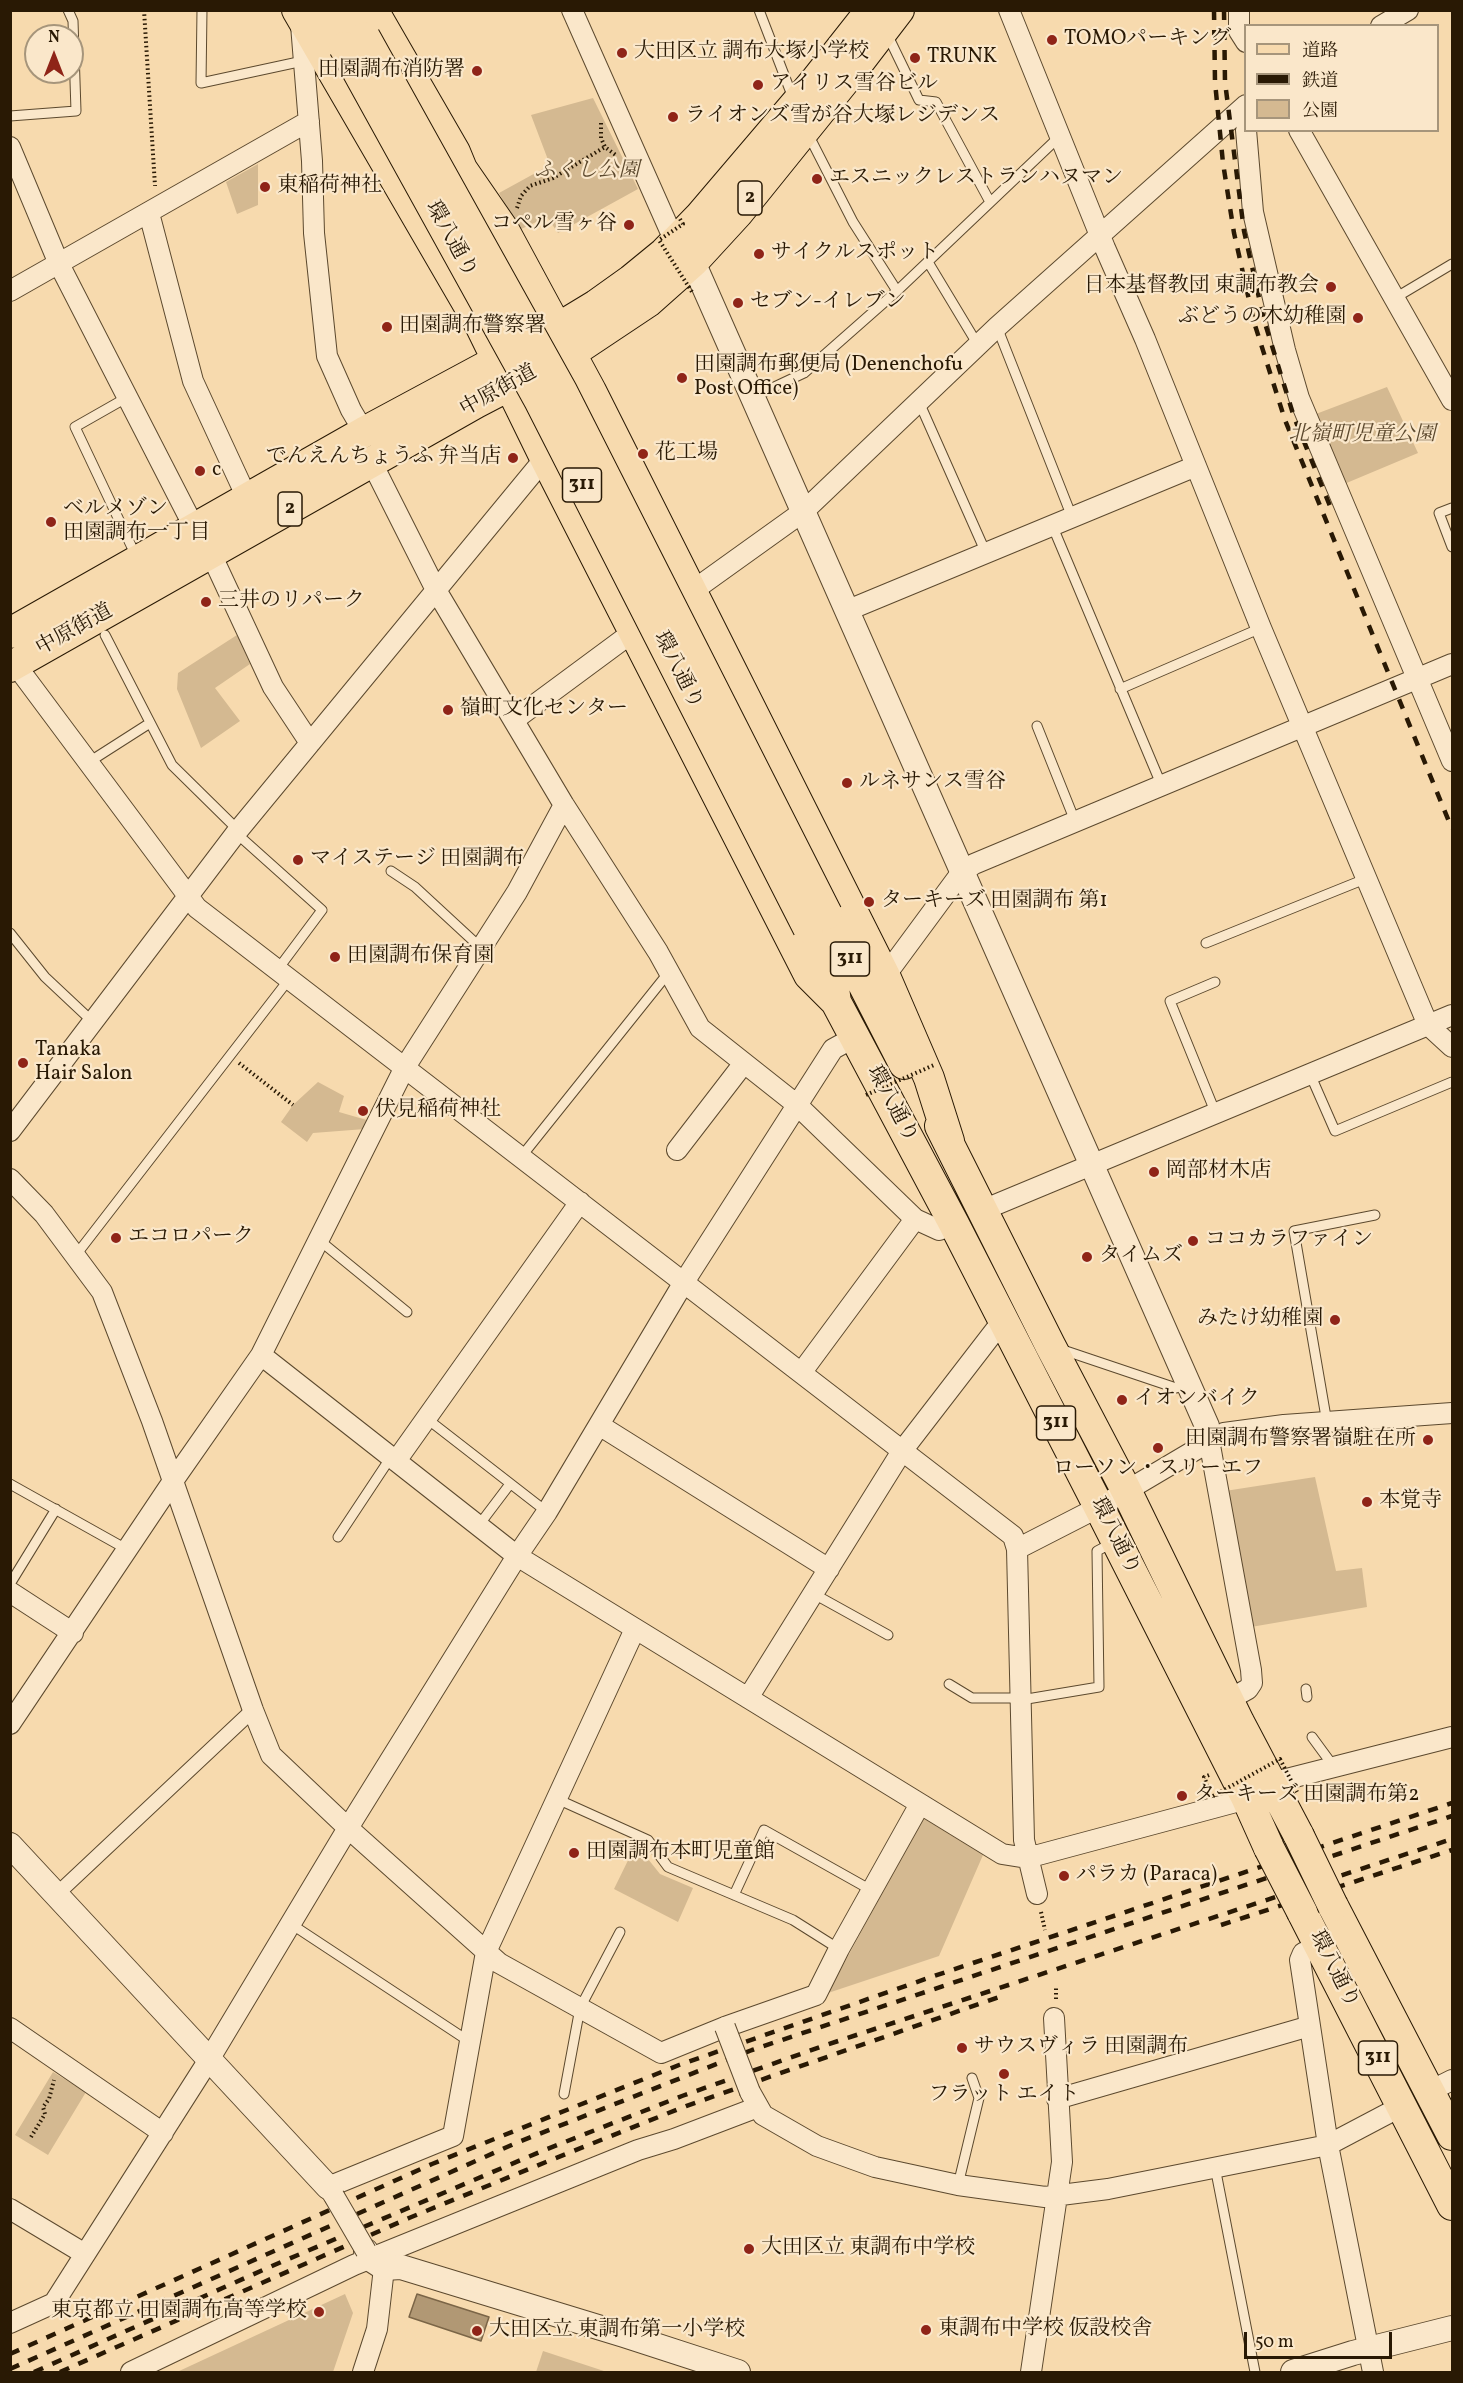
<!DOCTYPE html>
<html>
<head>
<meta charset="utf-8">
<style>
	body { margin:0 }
	#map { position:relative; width:1463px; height:2383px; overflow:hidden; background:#f7daae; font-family:Vollkorn,"Noto Serif JP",serif }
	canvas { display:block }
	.frame { position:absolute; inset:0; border:12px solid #291904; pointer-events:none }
	.legend { position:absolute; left:1244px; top:24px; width:195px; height:108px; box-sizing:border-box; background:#fae7ca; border:2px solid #a6957b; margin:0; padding:8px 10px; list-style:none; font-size:18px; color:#291904 }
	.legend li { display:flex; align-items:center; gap:12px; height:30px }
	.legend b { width:30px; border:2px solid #a6957b }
	.north { position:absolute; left:24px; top:24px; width:60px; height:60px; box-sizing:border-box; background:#fae7ca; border:2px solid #a6957b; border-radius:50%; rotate:0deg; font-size:16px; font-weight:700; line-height:24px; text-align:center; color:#291904 }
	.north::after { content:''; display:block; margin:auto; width:21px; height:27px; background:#8f2418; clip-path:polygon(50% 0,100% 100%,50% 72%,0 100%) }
	.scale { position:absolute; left:1244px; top:2332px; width:148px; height:27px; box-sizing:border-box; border:3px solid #291904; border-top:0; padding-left:8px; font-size:18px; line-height:21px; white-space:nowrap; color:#291904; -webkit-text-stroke:4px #fae7ca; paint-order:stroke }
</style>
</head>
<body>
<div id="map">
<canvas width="1463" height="2383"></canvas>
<div class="frame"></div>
<ul class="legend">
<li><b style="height:8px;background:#f7daae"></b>道路</li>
<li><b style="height:8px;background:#291904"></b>鉄道</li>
<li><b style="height:16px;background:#d4b991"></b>公園</li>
</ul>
<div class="north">N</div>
<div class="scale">50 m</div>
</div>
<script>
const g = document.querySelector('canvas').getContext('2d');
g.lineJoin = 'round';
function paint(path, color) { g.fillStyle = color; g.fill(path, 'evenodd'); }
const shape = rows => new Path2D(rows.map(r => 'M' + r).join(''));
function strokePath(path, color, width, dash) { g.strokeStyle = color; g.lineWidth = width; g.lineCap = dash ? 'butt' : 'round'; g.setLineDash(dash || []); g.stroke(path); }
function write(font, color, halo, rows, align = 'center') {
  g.font = font + ' Vollkorn,"Noto Serif JP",serif'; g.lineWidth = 4.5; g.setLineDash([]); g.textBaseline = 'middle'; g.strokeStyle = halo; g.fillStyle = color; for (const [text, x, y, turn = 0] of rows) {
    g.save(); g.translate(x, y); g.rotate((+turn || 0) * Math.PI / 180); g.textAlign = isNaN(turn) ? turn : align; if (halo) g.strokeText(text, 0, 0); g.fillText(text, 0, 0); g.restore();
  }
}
paint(shape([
	[593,98,638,189,558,233,547,217,519,230,499,193,550,165,531,115],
	[258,164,258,205,237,214,226,182],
	[1387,387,1418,453,1337,487,1308,417],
	[237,635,250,664,215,688,240,721,201,748,177,689,178,673],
	[318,1082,344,1096,339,1112,370,1121,365,1129,313,1133,307,1142,281,1122,293,1105],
	[1315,1477,1336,1571,1362,1568,1367,1607,1251,1627,1225,1491],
	[923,1818,983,1855,939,1956,828,1993],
	[636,1844,660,1874,693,1888,678,1922,614,1889],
	[53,2072,86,2092,48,2155,15,2135],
	[345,2294,353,2313,333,2372,177,2372],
	[543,2351,607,2372,536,2372]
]), '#d4b991');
const water = shape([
	[417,2294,489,2317,481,2341,409,2317,417,2294]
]);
paint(water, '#b19874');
strokePath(water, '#7b6547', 1.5);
const service = shape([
	[202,10,201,83,303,61],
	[759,10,793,98],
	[887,34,919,100,936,102,990,202],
	[10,116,76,111,73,21,68,10],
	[808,134,853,222,897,291],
	[928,262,978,345],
	[1395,298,1452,264],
	[997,327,1072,517],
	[753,397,804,373,897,291,1060,136],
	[126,398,75,427,136,556],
	[919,402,986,553],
	[1452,508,1439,513,1452,547],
	[1052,525,1161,784],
	[105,635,172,765,238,830],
	[1120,689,1261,628],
	[1037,726,1075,821],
	[89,762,150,723],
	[236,833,322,910,278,969],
	[391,871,415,887,481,948],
	[10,933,45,977,94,1023],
	[1206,943,1365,879],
	[1215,982,1170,1001,1216,1114],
	[1310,1074,1335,1131,1452,1082],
	[521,1157,669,972],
	[319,1240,407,1312],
	[76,1255,290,978],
	[1060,1349,1176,1388,1186,1383],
	[426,1418,547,1512],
	[1327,1423,1294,1231,1375,1215],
	[10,1484,128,1550],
	[479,1525,510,1484],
	[338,1537,391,1457],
	[10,1584,56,1509],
	[814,1594,888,1635],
	[949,1684,972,1698,1011,1698,1021,1700,1099,1687,1097,1551,1114,1542],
	[1306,1689,1307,1697],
	[1312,1737,1334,1767],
	[557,1799,648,1840,668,1867,793,1920,839,1949],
	[734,1895,764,1830,871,1890],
	[291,1924,470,2042],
	[564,2094,580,2008,620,1932],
	[1215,2167,1255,2372],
	[958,2185,979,2098,972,2078]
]);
const pedestrian = shape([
	[56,1895,253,1710]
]);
const minor = shape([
	[572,10,675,242],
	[1009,10,1105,248,1145,339,1261,628,1428,1025,1452,1047],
	[1239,10,1239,31,1246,42],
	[301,25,312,161,314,233,327,356,351,410,364,432],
	[1381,26,1408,10],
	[1246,130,1253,212,1285,350,1299,398,1452,761],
	[1299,130,1452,400],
	[10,147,59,264,195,529],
	[149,213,193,381,248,500],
	[10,291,309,121],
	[372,463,436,590,564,805,658,952,700,1028,796,1104,915,1219,939,1230,954,1224],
	[211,554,273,687,310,743],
	[691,592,804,511,997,327,1246,105],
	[846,611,1196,466],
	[15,664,197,908,1013,1536,1017,1549,1099,1507,1224,1433,1284,1425,1452,1413],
	[514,720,633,632],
	[885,976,961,873,974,864,1452,664],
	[10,1131,236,833,545,458],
	[677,1150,744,1063],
	[10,1179,44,1214,102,1292,152,1421,253,1710,271,1755,348,1828,499,1963,661,2053,725,2027,816,1995,839,1949,920,1804],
	[983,1210,1452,1015],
	[261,1355,517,1556,1002,1854,1027,1858,1247,1799],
	[801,1373,915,1219],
	[599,1425,829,1569],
	[1209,1440,1251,1670,1252,1683,1248,1689,1228,1700],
	[396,1461,580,1202],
	[1017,1549,1024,1840,1037,1894],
	[10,1592,73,1633],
	[748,1698,902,1451,1003,1320],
	[10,1724,173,1481,261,1355,405,1067,517,892,564,805],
	[1271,1783,1452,1737],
	[1320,1945,1303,1953,1300,1960,1328,2145,1373,2372],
	[10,2028,163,2133],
	[1430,2091,1452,2080],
	[750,2092,763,2115,817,2146,875,2167,958,2185,1045,2197,1108,2189,1328,2145,1402,2106],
	[1057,2099,1310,2026],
	[334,2196,328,2187,453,2136,486,1952,635,1629],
	[10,2209,85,2254],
	[10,2323,54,2303,210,2058,348,1828,517,1556,547,1512,684,1282,833,1049,855,1037],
	[131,2372,354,2265,638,2150,674,2139,758,2107],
	[363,2372,377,2329,384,2268],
	[1031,2372,1062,2162,1054,2018]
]);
const tertiary = shape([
	[693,262,1207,1426,1209,1440],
	[10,1845,328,2187],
	[366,2251,370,2259,384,2268,401,2267,624,2335,738,2372],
	[1293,2372,1353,2353,1452,2328]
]);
const primary = shape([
	[297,10,480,325,545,458,809,975,836,1002],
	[323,10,344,47],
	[350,10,365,37],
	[373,10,455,152,462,169,504,230,591,391,885,976,929,1078,949,1141],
	[10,633,364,432,563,325,596,305,631,280,664,253,700,216,815,81,871,10],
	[10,667,476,403,570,354,648,302,693,262,738,213,850,74,899,10],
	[827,914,904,1064],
	[808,928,831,969,836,1002,954,1224,1099,1507,1247,1799,1269,1848],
	[940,1126,1050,1345,1126,1490,1239,1722,1299,1836],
	[1333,1906,1452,2135],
	[1302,1912,1452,2205]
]);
strokePath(service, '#5c492e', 11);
strokePath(pedestrian, '#5c492e', 16);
strokePath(minor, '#5c492e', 22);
strokePath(tertiary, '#5c492e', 26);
strokePath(primary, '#291904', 32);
strokePath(shape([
	[144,10,155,186],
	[601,123,601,138,605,147,617,156],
	[517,208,521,196,530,186,553,178,605,147],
	[239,1063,293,1105],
	[1209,1775,1204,1777,1210,1791],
	[1041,1912,1045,1930],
	[1056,1999,1056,1988],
	[31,2137,45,2114,43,2107,49,2099,54,2080]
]), '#291904', 4, [1.5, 3]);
strokePath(service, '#fae7ca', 9);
strokePath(pedestrian, '#fae7ca', 14);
strokePath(minor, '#fae7ca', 20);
strokePath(tertiary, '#fae7ca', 24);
strokePath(primary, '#f7daae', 30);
strokePath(shape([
	[1214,10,1215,82,1223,163,1234,233,1254,322,1285,420,1452,829],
	[1224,10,1225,82,1244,231,1264,320,1294,417,1330,506],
	[1221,1925,1452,1850],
	[10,2354,432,2164,679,2065,934,1976,1452,1803],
	[10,2369,516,2143,752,2050,1452,1816],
	[34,2372,272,2266,542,2151,682,2096,823,2046,1452,1839],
	[60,2372,409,2218,546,2162,686,2106,1002,1996]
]), '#291904', 4.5, [10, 10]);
const minorBridge = shape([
	[725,2027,750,2092],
	[334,2196,366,2251]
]);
const primaryBridge = shape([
	[365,37,562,391,827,914],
	[344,47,539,400,808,928],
	[1299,1836,1333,1906],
	[1269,1848,1302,1912]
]);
strokePath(minorBridge, '#5c492e', 22, []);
strokePath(primaryBridge, '#291904', 32, []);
strokePath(shape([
	[680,219,683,224,659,240,692,292],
	[866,1095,934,1065],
	[1213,1796,1280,1759,1297,1792]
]), '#291904', 4, [1.5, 3]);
strokePath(minorBridge, '#fae7ca', 20);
strokePath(primaryBridge, '#f7daae', 30);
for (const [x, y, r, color] of [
	[1052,40,6,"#8f2418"],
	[622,53,6,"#8f2418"],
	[915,58,6,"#8f2418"],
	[477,71,6,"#8f2418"],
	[758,85,6,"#8f2418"],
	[673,117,6,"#8f2418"],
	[817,179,6,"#8f2418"],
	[265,187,6,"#8f2418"],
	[629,225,6,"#8f2418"],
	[759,254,6,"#8f2418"],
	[1331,287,6,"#8f2418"],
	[738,303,6,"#8f2418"],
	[1358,318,6,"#8f2418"],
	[387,327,6,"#8f2418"],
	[682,378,6,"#8f2418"],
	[643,454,6,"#8f2418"],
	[513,458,6,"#8f2418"],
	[200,471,6,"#8f2418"],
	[51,522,6,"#8f2418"],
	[206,602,6,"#8f2418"],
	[448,710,6,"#8f2418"],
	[847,783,6,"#8f2418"],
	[298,860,6,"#8f2418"],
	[869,902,6,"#8f2418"],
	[335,957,6,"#8f2418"],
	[23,1063,6,"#8f2418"],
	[363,1111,6,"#8f2418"],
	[1154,1172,6,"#8f2418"],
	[116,1238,6,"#8f2418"],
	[1193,1241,6,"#8f2418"],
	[1087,1257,6,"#8f2418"],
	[1335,1320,6,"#8f2418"],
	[1122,1400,6,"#8f2418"],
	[1428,1440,6,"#8f2418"],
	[1158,1448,6,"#8f2418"],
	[1367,1502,6,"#8f2418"],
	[1182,1796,6,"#8f2418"],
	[574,1853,6,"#8f2418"],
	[1064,1876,6,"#8f2418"],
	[962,2048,6,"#8f2418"],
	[1004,2074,6,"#8f2418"],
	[749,2249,6,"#8f2418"],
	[319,2312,6,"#8f2418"],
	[926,2330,6,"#8f2418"],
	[477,2331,6,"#8f2418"]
]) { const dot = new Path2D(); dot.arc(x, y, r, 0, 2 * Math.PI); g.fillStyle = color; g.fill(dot); strokePath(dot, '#fae7ca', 2); }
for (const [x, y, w] of [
	[750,198,24],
	[582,485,39],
	[290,509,24],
	[850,959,39],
	[1056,1423,39],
	[1378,2058,39]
]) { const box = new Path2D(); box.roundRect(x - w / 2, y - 17, w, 34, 4.5); g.fillStyle = '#fae7ca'; g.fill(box); strokePath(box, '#291904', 1.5); }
write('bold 20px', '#291904', null, [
	["2",750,198],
	["311",582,485],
	["2",290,509],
	["311",850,959],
	["311",1056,1423],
	["311",1378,2058]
]);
write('21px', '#291904', '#fae7ca', [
	["TOMOパーキング",1064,40],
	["大田区立 調布大塚小学校",634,53],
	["TRUNK",927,58],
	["田園調布消防署",465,71,"right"],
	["アイリス雪谷ビル",770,85],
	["ライオンズ雪が谷大塚レジデンス",685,117],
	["エスニックレストランハヌマン",829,179],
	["東稲荷神社",277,187],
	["コペル雪ヶ谷",617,225,"right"],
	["サイクルスポット",771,254],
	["日本基督教団 東調布教会",1319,287,"right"],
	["セブン-イレブン",750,303],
	["ぶどうの木幼稚園",1346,318,"right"],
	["田園調布警察署",399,327],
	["田園調布郵便局 (Denenchofu",694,366],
	["Post Office)",694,390],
	["花工場",655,454],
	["でんえんちょうふ 弁当店",501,458,"right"],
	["c",212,471],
	["ベルメゾン",63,510],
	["田園調布一丁目",63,534],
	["三井のリパーク",218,602],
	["嶺町文化センター",460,710],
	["ルネサンス雪谷",859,783],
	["マイステージ 田園調布",310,860],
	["ターキーズ 田園調布 第1",881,902],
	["田園調布保育園",347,957],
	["Tanaka",35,1051],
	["Hair Salon",35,1075],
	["伏見稲荷神社",375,1111],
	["岡部材木店",1166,1172],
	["エコロパーク",128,1238],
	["ココカラファイン",1205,1241],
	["タイムズ",1099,1257],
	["みたけ幼稚園",1323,1320,"right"],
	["イオンバイク",1134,1400],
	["田園調布警察署嶺駐在所",1416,1440,"right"],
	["ローソン・スリーエフ",1158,1470,"center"],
	["本覚寺",1379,1502],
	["ターキーズ 田園調布第2",1194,1796],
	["田園調布本町児童館",586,1853],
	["パラカ (Paraca)",1076,1876],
	["サウスヴィラ 田園調布",974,2048],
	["フラット エイト",1004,2096,"center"],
	["大田区立 東調布中学校",761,2249],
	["東京都立 田園調布高等学校",307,2312,"right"],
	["東調布中学校 仮設校舎",938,2330],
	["大田区立 東調布第一小学校",489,2331]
], 'left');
write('italic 21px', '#5c492e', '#fae7ca', [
	["ふくし公園",587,172],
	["北嶺町児童公園",1362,436]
]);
write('21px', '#291904', '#fae7ca', [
	["環八通り",450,240,61],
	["中原街道",499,392,-29],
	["中原街道",75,631,-29],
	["環八通り",677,671,63],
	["環八通り",891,1105,62],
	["環八通り",1114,1537,63],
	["環八通り",1333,1970,63]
]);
</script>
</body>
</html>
